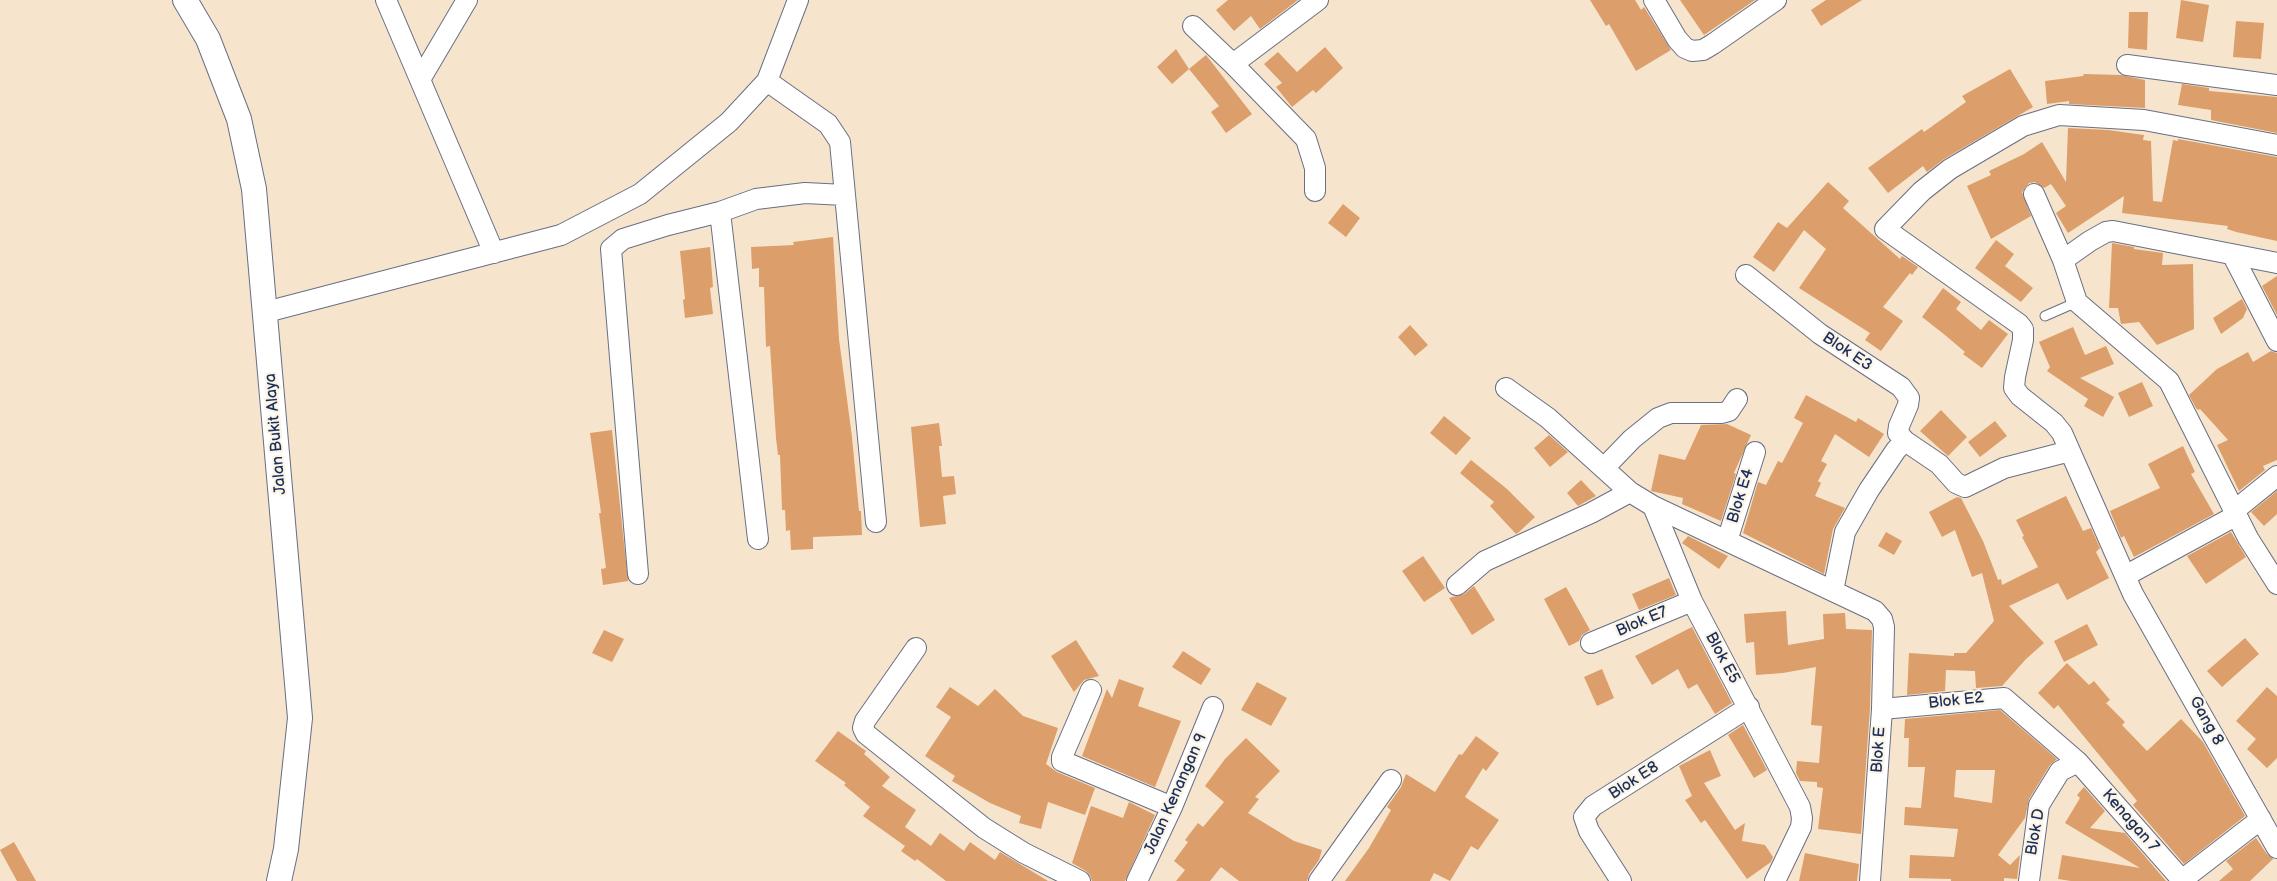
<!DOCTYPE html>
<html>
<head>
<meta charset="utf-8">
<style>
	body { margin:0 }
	canvas { display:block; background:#f6e5cc }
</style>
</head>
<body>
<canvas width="2277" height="881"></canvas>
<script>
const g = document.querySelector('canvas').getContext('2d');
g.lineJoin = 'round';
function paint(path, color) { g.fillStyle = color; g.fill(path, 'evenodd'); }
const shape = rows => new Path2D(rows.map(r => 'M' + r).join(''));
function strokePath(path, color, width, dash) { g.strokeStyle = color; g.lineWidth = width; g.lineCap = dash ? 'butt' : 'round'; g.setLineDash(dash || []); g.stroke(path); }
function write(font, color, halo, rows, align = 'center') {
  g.font = font + ' "Balsamiq Sans",sans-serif'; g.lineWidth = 4.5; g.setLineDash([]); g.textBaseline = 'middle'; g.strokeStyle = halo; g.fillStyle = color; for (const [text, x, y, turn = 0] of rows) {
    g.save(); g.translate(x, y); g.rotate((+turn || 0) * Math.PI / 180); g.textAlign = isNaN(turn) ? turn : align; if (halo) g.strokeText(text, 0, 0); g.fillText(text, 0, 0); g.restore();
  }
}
paint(shape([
	[1228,0,1298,0,1260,29,1251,16,1234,31,1216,10],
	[1590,0,1635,0,1641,10,1644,7,1671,50,1636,71,1609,24,1606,26],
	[1680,0,1755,0,1704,35],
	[1826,0,1862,0,1821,26,1811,10],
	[2181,0,2209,5,2203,42,2176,38],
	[2129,12,2148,12,2147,50,2128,48],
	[2236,21,2264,23,2261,59,2233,57],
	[1325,47,1343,68,1316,93,1313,90,1292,107,1276,87,1282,83,1264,64,1278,52,1297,72],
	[1176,49,1189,69,1172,84,1157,67],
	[1206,55,1252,114,1226,133,1211,112,1219,106,1189,69],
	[2010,69,2033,107,1944,159,1927,172,1923,166,1888,193,1868,168,1922,129,1924,132,1966,102,1962,96],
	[2084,74,2121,75,2145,80,2145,108,2069,104,2069,101,2047,104,2045,81,2083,76],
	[2182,84,2209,88,2209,91,2277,97,2277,133,2211,120,2211,110,2178,105],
	[2068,128,2108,130,2144,135,2143,140,2151,141,2153,201,2162,202,2173,140,2178,141,2178,139,2277,157,2277,241,2236,232,2227,229,2228,226,2122,213,2124,196,2068,233,2056,213,2066,206,2051,184,2044,188,2035,182,2029,183,2022,192,2031,216,1991,239,1967,186,1991,175,1989,171,2024,154,2042,142,2066,182],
	[1828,182,1849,201,1843,208,1900,259,1902,256,1918,267,1912,275,1910,273,1883,307,1903,321,1881,351,1865,340,1870,333,1799,288,1826,249,1804,230,1774,272,1753,257,1778,222,1787,228],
	[1343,204,1360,218,1346,237,1328,223],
	[833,237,839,339,852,437,859,511,861,511,862,535,813,537,813,549,791,550,790,530,786,531,785,510,782,510,780,455,778,455,776,438,770,346,766,347,764,287,759,287,759,268,752,269,751,247,794,245,793,242],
	[1996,240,2014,254,2005,266,2033,288,2021,302,1975,268],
	[2112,243,2134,247,2134,249,2163,253,2162,265,2193,264,2194,329,2157,345,2139,322,2121,324,2118,308,2109,308],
	[710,247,713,287,710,288,713,314,685,318,683,300,685,299,680,251],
	[2277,276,2277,315,2262,286],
	[1943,288,1961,302,1956,309,1981,330,1989,320,2008,334,1982,368,1963,354,1965,352,1945,335,1922,317],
	[2242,299,2247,309,2243,318,2221,334,2213,318],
	[1410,325,1428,345,1415,356,1398,337],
	[2073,327,2085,355,2106,346,2114,364,2080,378,2114,397,2103,417,2084,406,2088,399,2047,371,2050,367,2039,342],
	[2271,351,2277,353,2277,460,2263,466,2265,470,2239,491,2217,445,2228,440,2200,409,2198,410,2196,408,2189,395,2217,369,2248,352,2253,362],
	[2142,382,2153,406,2129,417,2118,393],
	[1806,395,1856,422,1858,418,1884,434,1869,457,1835,434,1821,461,1827,464,1818,481,1821,483,1815,496,1845,508,1833,529,1824,574,1743,533,1758,482,1766,485,1778,461,1782,463,1803,423,1794,418],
	[1941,410,1967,437,1948,456,1920,431],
	[1444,416,1471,438,1456,455,1430,433],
	[1995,421,2007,436,1980,457,1968,442],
	[939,423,942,446,939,446,942,477,954,476,956,494,943,496,946,524,920,527,911,427],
	[1727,424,1751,435,1734,473,1736,474,1721,521,1682,504,1683,498,1651,491,1659,454,1685,460,1701,425],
	[612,430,628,581,603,585,601,569,606,568,599,513,601,513,590,433],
	[1549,435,1568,452,1550,467,1534,448],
	[2183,446,2195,472,2191,474,2214,514,2134,557,2124,536,2121,538,2110,511,2160,488,2148,464],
	[1471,460,1507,489,1535,517,1519,532,1516,534,1490,506,1494,502,1460,473],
	[1581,480,1596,496,1578,506,1567,493],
	[2277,491,2277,514,2264,526,2251,512],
	[2066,496,2083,531,2091,528,2100,548,2096,552,2109,578,2067,600,2058,583,2009,606,2044,643,2026,659,2002,686,1976,688,1975,671,1946,670,1945,691,1907,695,1909,653,1954,656,1954,653,1966,653,1994,621,1982,573,1972,577,1955,530,1942,537,1929,512,1957,497,1961,498,1983,541,1998,580,2001,579,2002,585,2038,567,2022,537,2024,536,2016,520],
	[1886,532,1902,541,1894,555,1878,546],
	[2231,532,2246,557,2206,584,2187,556],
	[1688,536,1728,556,1719,569,1682,543],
	[1423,556,1445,588,1424,602,1402,571],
	[1669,578,1676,595,1639,610,1632,594],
	[1474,586,1495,620,1472,635,1449,598,1464,594],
	[1566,587,1590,630,1582,635,1579,641,1569,646,1544,599],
	[1786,611,1788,645,1824,639,1823,614,1845,613,1846,629,1872,630,1870,708,1861,834,1818,829,1823,788,1817,787,1817,782,1800,781,1796,773,1797,761,1819,763,1822,726,1811,725,1816,667,1783,673,1756,675,1754,642,1746,643,1744,614],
	[2087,624,2098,645,2064,662,2054,641],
	[1692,627,1732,703,1715,714,1697,684,1688,689,1678,669,1652,685,1635,656],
	[604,630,624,639,612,662,592,653],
	[2245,638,2259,654,2222,687,2207,671],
	[1076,640,1099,676,1084,680,1074,692,1051,656],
	[1183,651,1211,669,1201,685,1172,667],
	[2067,663,2089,685,2094,681,2110,700,2106,703,2125,722,2122,725,2147,751,2181,719,2203,742,2245,816,2184,864,2133,805,2137,801,2058,705,2054,709,2038,693],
	[1602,669,1614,698,1597,706,1584,677],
	[1119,679,1144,688,1138,706,1181,721,1155,787,1082,756,1107,689,1112,698],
	[1257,682,1287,698,1271,726,1241,710],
	[950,687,978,706,995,689,1023,716,1058,728,1046,764,1057,772,1095,788,1085,815,1048,802,1041,829,1019,823,1021,816,990,803,952,781,955,776,925,756,951,717,936,707],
	[2267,687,2277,696,2277,758,2267,768,2247,749,2256,739,2236,721],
	[2000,710,2057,759,2050,765,2029,799,2025,818,1998,855,2010,865,2020,855,2017,879,2004,878,2004,881,1951,881,1951,879,1909,878,1910,855,1954,857,1958,829,1904,825,1905,807,1921,808,1925,767,1908,767,1909,738,1904,738,1905,719],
	[1956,770,1995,770,1992,803,1954,797],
	[1743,725,1767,770,1754,778,1728,735],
	[838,731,866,751,864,754,890,777,882,786,916,810,905,827,931,846,940,833,964,851,970,842,995,860,1000,852,1048,881,946,881,917,859,915,861,901,851,905,846,863,816,870,807,844,785,846,783,815,761],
	[1476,736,1499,753,1486,771,1483,768,1465,797,1499,820,1478,850,1471,846,1450,881,1434,873,1430,881,1345,881,1369,848,1391,810,1387,807,1401,787,1406,774,1435,792,1459,754,1462,755],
	[1246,738,1280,771,1255,797,1259,799,1248,813,1294,841,1322,850,1319,860,1309,874,1307,881,1239,881,1221,867,1210,881,1176,881,1185,870,1174,861,1188,842,1185,840,1198,823,1203,827,1224,802,1205,786,1225,759],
	[1710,750,1721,776,1704,783,1735,830,1745,823,1742,841,1765,845,1773,857,1771,862,1747,879,1705,820,1701,823,1685,800,1692,796,1679,766],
	[2084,787,2105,811,2090,828,2125,833,2166,881,2071,881,2058,879,2062,855,2140,868,2065,823,2080,798,2077,795],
	[1129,802,1155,815,1125,881,1092,881,1090,875,1086,871,1072,863,1091,806,1123,818],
	[2256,838,2267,854,2273,859,2250,881,2219,881,2233,869,2226,861],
	[14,842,36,881,17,881,0,850],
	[1805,853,1859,864,1857,881,1799,881]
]), '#dc9e6b');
const service = shape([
	[2045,316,2077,302]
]);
const minor = shape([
	[386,0,494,253],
	[1654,0,1677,39,1685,48,1692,51,1703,50,1713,44,1776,0],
	[1193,26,1233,64],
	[2127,65,2277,85],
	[421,78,467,0],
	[767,81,828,124,840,142,876,522],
	[2277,145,2144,120,2059,115,2023,126,1950,169,1922,191,1885,229,2019,324,2023,329,2023,340,2015,377,2014,388,2020,396,2054,423,2062,433,2133,594,2277,848],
	[1315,191,1315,168,1306,139,1233,64,1318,0],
	[2034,194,2063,260,2077,302,2169,381,2248,538,2277,584],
	[720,212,758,539],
	[2232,254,2277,341],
	[2063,260,2090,241,2106,232,2113,231,2277,263],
	[1746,275,1820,334,1901,387,1909,398,1908,405,1899,426,1898,433,1905,441,1896,450,1869,490,1845,532,1833,591],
	[266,312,561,235,640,194,729,122,767,81,798,0],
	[1506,388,1548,418,1630,492,1653,506,1875,611,1882,619,1884,627,1882,709,1870,881],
	[1905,441,1939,464,1956,483,1965,487,2004,468,2070,451],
	[1604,468,1632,439,1658,418,1671,413,1722,413,1729,411,1737,399],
	[1653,506,1692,601,1800,807,1802,818,1801,827,1775,881],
	[2235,510,2277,476],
	[1727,541,1755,452],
	[638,574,611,249,623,239,668,225,720,212,756,199,805,193,845,195],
	[2125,576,2237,515],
	[1457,585,1485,561,1591,513,1630,492],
	[1591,643,1692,601],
	[916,648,865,721,863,728,866,734,984,828,1024,853,1080,881],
	[1091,690,1062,757,1062,761,1172,807],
	[1882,709,2004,698,2078,762,2182,880,2261,819],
	[1137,881,1172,807,1213,707],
	[1319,881,1391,780],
	[1621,881,1589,831,1584,817,1593,806,1749,707],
	[2029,881,2039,805,2060,771,2078,762]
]);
const tertiary = shape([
	[185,0,208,39,239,119,254,189,300,718,286,849,279,881]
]);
strokePath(service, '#686f84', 11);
strokePath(minor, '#686f84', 22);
strokePath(tertiary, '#686f84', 26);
strokePath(service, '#fff', 9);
strokePath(minor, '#fff', 20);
strokePath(tertiary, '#fff', 24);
write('16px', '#1b2f5e', '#fcf5e5', [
	["Blok E3",1847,352,34],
	["Jalan Bukit Alaya",276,434,-95],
	["Blok E4",1741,496,-73],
	["Blok E7",1642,622,-23],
	["Blok E5",1722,658,62],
	["Blok E2",1956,701,-6],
	["Gang 8",2206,721,61],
	["Blok E",1879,750,-86],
	["Blok E8",1634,781,-33],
	["Jalan Kenangan 9",1176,794,-66],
	["Kenagan 7",2130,821,49],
	["Blok D",2036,832,-80]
]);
</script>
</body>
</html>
